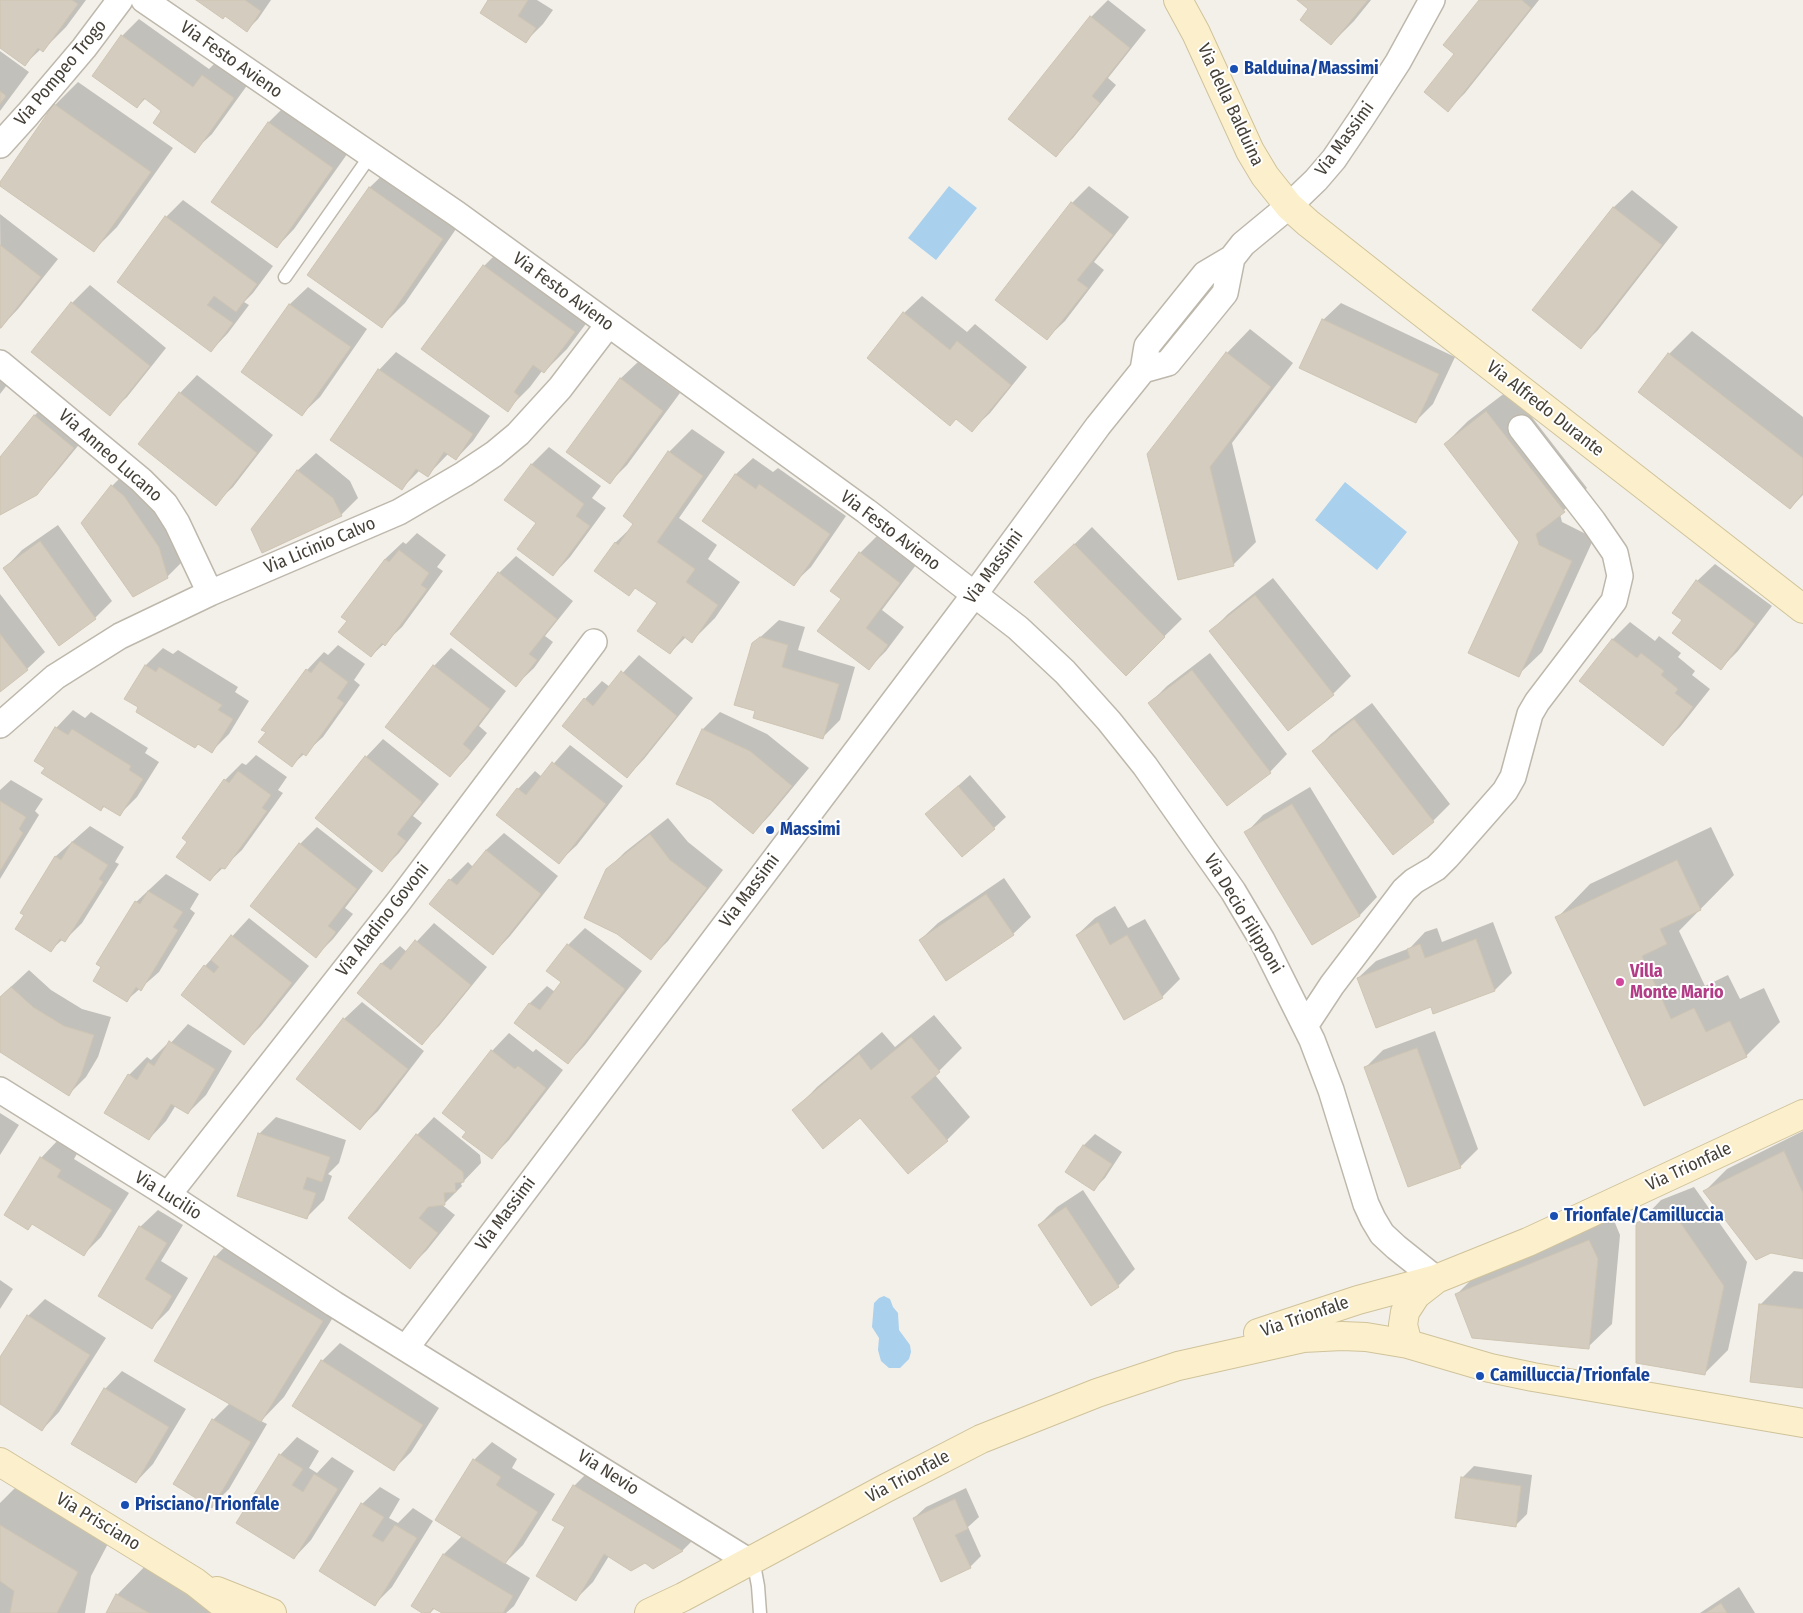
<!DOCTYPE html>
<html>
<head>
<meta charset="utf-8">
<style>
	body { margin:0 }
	canvas { display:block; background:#f3f0e9 }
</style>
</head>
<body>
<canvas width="1803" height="1613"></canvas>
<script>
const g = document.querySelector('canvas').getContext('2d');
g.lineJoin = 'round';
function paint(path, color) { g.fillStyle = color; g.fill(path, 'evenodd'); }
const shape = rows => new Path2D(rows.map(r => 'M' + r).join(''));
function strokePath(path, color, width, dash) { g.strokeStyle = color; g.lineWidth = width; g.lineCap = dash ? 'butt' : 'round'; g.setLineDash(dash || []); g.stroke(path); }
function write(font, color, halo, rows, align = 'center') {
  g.font = font + ' "Fira Sans Condensed",sans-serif'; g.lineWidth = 4; g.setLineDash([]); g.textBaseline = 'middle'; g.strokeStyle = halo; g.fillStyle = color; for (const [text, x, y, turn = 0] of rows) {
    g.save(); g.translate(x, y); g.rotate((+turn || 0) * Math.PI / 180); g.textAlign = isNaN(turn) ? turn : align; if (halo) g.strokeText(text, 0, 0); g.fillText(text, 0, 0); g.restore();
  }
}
paint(shape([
	[949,186,977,208,936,260,908,238],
	[1345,482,1407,532,1377,570,1315,520],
	[884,1296,890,1299,893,1307,898,1313,899,1330,910,1345,911,1352,909,1359,900,1368,889,1368,881,1361,878,1350,879,1338,872,1327,874,1303,879,1298]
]), '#a9d0ec');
paint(shape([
	[0,0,86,0,66,27,43,50,41,49,25,64,0,46],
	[198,0,271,0,258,19,247,30,226,15],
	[489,0,537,0,553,10,543,24,526,41],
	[1108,0,1146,30,1108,78,1116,85,1073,138,1055,156,1009,119,1091,17],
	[1299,0,1371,0,1354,21,1331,44,1310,9],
	[1480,0,1539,0,1465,93,1448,110,1456,54],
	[139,19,209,69,220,58,251,80,212,134,194,151,163,110,146,98,137,107,122,36],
	[0,51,29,72,0,111],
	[78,82,173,148,117,227,94,250,55,105],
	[286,105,350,150,294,229,277,247,213,202,269,122],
	[393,165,465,216,405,303,382,326,369,188],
	[1089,186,1129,217,1094,262,1104,270,1065,321,1047,338,1072,203],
	[1632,190,1678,227,1598,330,1581,347,1534,310,1614,207],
	[183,200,273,266,253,293,244,302,249,305,228,333,211,351,166,217],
	[0,214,58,259,18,309,1,327],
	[507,243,597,309,567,349,544,372,542,371,530,387,507,410,423,349,484,266],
	[90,285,166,348,127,397,109,414,33,352,72,303],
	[308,287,367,329,320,397,302,414,242,372,290,304],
	[922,296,967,332,975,324,1027,367,990,413,972,430,904,313],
	[1341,303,1455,357,1433,404,1416,421,1323,320],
	[1250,329,1293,363,1232,443,1256,542,1233,565,1149,455,1227,353],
	[1692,331,1803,417,1803,495,1790,508,1669,354],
	[396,352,490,416,473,441,456,459,448,454,427,476,420,470,402,488,379,370],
	[638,362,680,393,627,465,610,482,620,379],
	[0,365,14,376,0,394],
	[197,375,273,435,233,487,215,504,180,393],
	[1510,389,1587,488,1560,514,1562,522,1594,538,1542,652,1518,675,1521,541,1445,444,1468,421],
	[52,398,91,430,54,475,36,494,0,513,0,459,35,415],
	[692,429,725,452,679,518,717,545,708,559,740,582,715,618,692,641,686,637,670,653,658,603,615,543,635,524,669,452],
	[549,447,601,486,592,498,606,508,570,557,553,575,537,523,531,465],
	[316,453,350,481,358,498,341,515,253,529,298,470],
	[753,458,773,472,778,468,846,516,811,567,793,584,735,475],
	[129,469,185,559,167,577,112,486],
	[58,525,112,601,95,618,5,568,22,550],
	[1092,527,1182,619,1126,674,1036,582],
	[417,533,446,555,437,567,443,571,402,627,371,656,348,621,343,616,385,559,403,542,406,544],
	[878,535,916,565,882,610,904,627,886,651,869,668,843,599,832,591,860,553],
	[516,556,573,601,545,636,553,642,534,668,516,685,499,573],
	[1715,564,1772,606,1738,651,1721,668,1684,620,1674,613,1697,581],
	[1273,578,1351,676,1333,694,1288,729,1211,631,1228,614],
	[0,594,45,652,27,669,0,690],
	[779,620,805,627,798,650,855,667,840,720,822,738,757,710,753,644],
	[1630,622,1655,641,1659,636,1681,653,1678,657,1695,671,1692,675,1710,689,1680,727,1663,744,1581,681,1613,639],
	[338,645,365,664,354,680,360,685,323,737,292,765,307,670,324,652,328,655],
	[163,648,173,654,178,650,238,687,235,692,249,701,229,734,212,751,126,698,146,665],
	[451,648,506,691,479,726,487,733,467,758,450,776,434,666],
	[1210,653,1287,754,1270,772,1227,804,1150,703,1167,686],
	[639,655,693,698,644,759,627,777,563,726,585,699,602,681,610,687],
	[1372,703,1450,804,1433,821,1314,752,1331,734],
	[73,710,85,718,91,712,148,748,145,753,159,762,137,797,119,815,105,806,101,810,47,767,56,728],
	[720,712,767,734,809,768,770,815,753,833,703,729],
	[383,739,439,784,413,816,422,823,399,853,382,870,366,757],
	[570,745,623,786,577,845,559,862,518,789,535,771,542,777],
	[256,755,287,777,278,790,283,793,242,850,210,880,189,842,225,780,242,763,246,765],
	[970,775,1006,817,994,828,927,814],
	[11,780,43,799,35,811,39,815,0,879,0,790],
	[1310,787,1377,897,1360,915,1313,943,1246,833,1263,815],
	[668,818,688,842,723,870,668,941,651,958,607,870,625,852],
	[90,826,124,847,115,862,119,864,82,923,65,940,63,939,51,950,26,915,21,912,56,856],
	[317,827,373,871,345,908,353,914,333,939,316,956,300,844],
	[1711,827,1734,875,1679,931,1705,986,1728,975,1740,999,1764,988,1780,1022,1746,1056,1644,1104,1557,918,1590,884],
	[504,833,558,876,510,936,493,954,431,904,450,880,468,862,473,867,486,850],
	[166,874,199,894,190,909,195,913,159,972,127,1000,136,902],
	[1004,878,1031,917,1013,934,920,940,938,923],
	[1115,906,1128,928,1145,919,1180,979,1162,997,1125,1018,1077,935,1095,918],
	[249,918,309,966,261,1026,244,1043,205,966],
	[1493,922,1512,973,1495,990,1434,1013,1431,1006,1358,978,1376,961,1410,948,1425,932,1437,928,1442,942],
	[434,923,487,967,439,1026,422,1043,359,992,382,963,400,946,407,952],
	[585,928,642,971,585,1045,568,1063,515,1023,530,1003,547,986,555,992,563,982,568,945],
	[29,970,51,990,82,1009,111,1017,98,1057,86,1077,69,1094,0,1051,0,997],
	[362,1002,424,1051,378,1111,360,1128,344,1019],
	[934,1015,962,1048,935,1075,970,1117,947,1140,860,1116,794,1111,817,1087,882,1032,895,1047],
	[188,1024,232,1051,206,1095,188,1113,176,1105,166,1121,149,1139,106,1113,129,1075,147,1057,151,1060,166,1045,168,1046],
	[1435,1031,1478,1149,1460,1167,1365,1068,1383,1050],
	[509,1033,533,1052,536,1049,563,1070,509,1140,491,1158,468,1132,492,1051],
	[0,1113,19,1125,0,1155],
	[276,1117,346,1140,339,1163,328,1174,332,1176,324,1200,307,1217,259,1134],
	[434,1117,480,1155,481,1163,461,1184,462,1186,444,1204,441,1204,455,1215,427,1250,410,1267,417,1135],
	[1803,1131,1803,1257,1704,1192,1727,1169],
	[1095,1134,1122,1152,1105,1178,1094,1189,1067,1172,1084,1145],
	[58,1140,78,1152,74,1159,129,1193,101,1237,84,1254,41,1158],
	[1694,1187,1747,1262,1728,1350,1705,1373,1638,1224,1661,1200],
	[1083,1190,1135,1269,1118,1286,1039,1225,1057,1207],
	[158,1210,183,1225,161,1261,188,1278,169,1310,152,1327,99,1295,140,1227],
	[1613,1218,1620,1235,1612,1324,1588,1347,1456,1295,1479,1272],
	[238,1233,345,1298,284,1397,261,1421,267,1424,229,1489,212,1506,174,1484,213,1420,230,1403,156,1360,215,1257],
	[1794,1271,1803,1272,1803,1386,1760,1305],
	[0,1280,13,1289,0,1309],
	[45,1299,106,1338,59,1412,42,1430,0,1403,0,1359,28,1316],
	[340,1343,439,1408,411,1452,393,1470,293,1405,322,1361],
	[122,1371,186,1409,153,1464,136,1482,105,1389],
	[297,1437,319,1451,309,1468,317,1473,332,1457,354,1471,311,1540,294,1558,280,1455],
	[492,1442,517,1459,512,1468,555,1494,523,1545,505,1563,530,1578,514,1606,506,1613,444,1613,435,1608,430,1613,424,1613,413,1606,444,1554,462,1536,437,1519,474,1460],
	[1474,1466,1532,1475,1527,1514,1515,1526,1462,1478],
	[592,1468,700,1533,683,1550,653,1567,645,1562,609,1556,593,1582,576,1599,566,1527,574,1486],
	[20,1483,111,1538,91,1576,85,1613,0,1613,0,1503],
	[380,1487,400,1499,389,1518,398,1523,413,1508,433,1521,392,1587,375,1604,362,1504],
	[966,1488,979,1517,968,1527,981,1556,970,1567,914,1518,926,1507],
	[150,1561,241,1613,107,1613,117,1595],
	[1739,1587,1755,1613,1700,1613]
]), '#0003');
const building = shape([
	[0,0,72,0,78,4,43,52,38,48,25,66,0,48,0,0],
	[196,0,245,0,261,11,247,32,225,16,223,19,196,0],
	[488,0,528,0,518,16,536,28,526,43,480,13,488,0],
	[1297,0,1368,0,1331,45,1300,20,1308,9,1297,0],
	[1479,0,1522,0,1531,8,1448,112,1424,92,1454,54,1443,45,1479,0],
	[1090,16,1130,48,1092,96,1100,103,1056,157,1008,119,1090,16],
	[121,35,193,87,202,75,234,98,195,153,153,123,161,111,144,98,137,108,92,76,121,35],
	[0,91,6,96,0,104,0,91],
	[54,104,151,172,94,252,0,186,0,182,54,104],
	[268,122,333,168,277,248,211,202,268,122],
	[369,187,443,239,382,328,307,275,369,187],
	[1071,202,1113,235,1077,280,1088,288,1047,340,995,300,1071,202],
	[1613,207,1662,245,1581,349,1532,310,1613,207],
	[165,216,257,284,236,312,214,296,207,305,233,323,211,352,117,282,165,216],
	[0,245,41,277,1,328,0,328,0,245],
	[483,265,575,332,544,373,533,365,514,392,519,396,508,412,421,349,483,265],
	[71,302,150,366,110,416,31,352,71,302],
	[289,304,351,347,302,416,241,372,289,304],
	[903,312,950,350,957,341,1011,385,972,432,956,419,950,426,867,358,903,312],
	[1322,319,1439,374,1416,423,1299,368,1322,319],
	[1226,352,1271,387,1210,467,1234,566,1178,580,1147,454,1226,352],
	[1668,353,1803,458,1803,493,1790,509,1638,392,1668,353],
	[378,369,473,434,456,460,444,452,428,477,416,469,402,490,330,440,378,369],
	[620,378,663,411,610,484,566,452,620,378],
	[179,392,257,453,216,506,138,444,179,392],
	[1486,411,1565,512,1536,534,1539,545,1572,561,1519,677,1468,653,1519,542,1444,444,1486,411],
	[34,415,74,448,37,495,0,515,0,457,34,415],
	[668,451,703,476,657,542,695,569,686,582,718,605,692,643,683,636,670,654,637,631,657,603,635,588,629,596,594,571,615,542,618,545,633,524,623,516,668,451],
	[531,464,584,504,576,516,590,526,553,576,517,549,536,523,504,500,531,464],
	[297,470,333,498,342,516,262,553,251,529,297,470],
	[735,474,756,489,759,484,830,534,794,586,702,521,735,474],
	[111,485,124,496,159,547,168,578,133,597,81,523,111,485],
	[40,541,96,619,59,646,3,568,40,541],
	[1074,544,1165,637,1126,676,1034,582,1074,544],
	[399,550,429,573,421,585,427,589,385,646,382,643,371,657,338,632,347,621,341,617,385,559,389,562,399,550],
	[859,552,900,583,866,628,888,645,869,670,817,631,841,599,830,591,859,552],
	[498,572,557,619,529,654,537,660,516,687,450,634,498,572],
	[1696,580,1755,624,1721,670,1672,633,1682,620,1672,613,1696,580],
	[1255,595,1334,695,1288,731,1209,631,1255,595],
	[0,634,28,670,0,692,0,634],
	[760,637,788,645,782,667,839,684,823,739,753,718,755,711,734,705,752,643,760,637],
	[1612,639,1637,658,1641,653,1664,671,1661,675,1678,689,1675,693,1693,707,1663,746,1579,681,1612,639],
	[320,661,348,682,337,698,344,703,306,756,302,753,292,767,258,742,266,732,261,730,306,669,311,673,320,661],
	[145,665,156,672,159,667,222,705,218,710,233,719,212,753,198,744,195,748,136,712,138,707,124,699,145,665],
	[433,665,490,709,463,744,471,751,450,777,385,727,433,665],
	[1192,670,1271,773,1227,806,1148,703,1192,670],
	[621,671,677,716,627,778,562,726,584,698,593,706,621,671],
	[1354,719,1434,822,1393,855,1312,751,1354,719],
	[55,727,68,735,72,729,131,766,129,770,143,779,120,816,103,806,101,811,41,773,45,768,34,761,55,727],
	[702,729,750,751,792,786,753,834,711,800,676,784,702,729],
	[365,756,422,802,397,834,406,841,382,872,315,818,365,756],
	[552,762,606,804,559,864,496,815,517,788,526,795,552,762],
	[238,771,271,795,262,808,267,811,225,869,220,868,210,881,176,857,187,842,182,838,224,779,229,783,238,771],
	[958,786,995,829,962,857,925,814,958,786],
	[0,801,26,817,19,829,23,833,0,871,0,801],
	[1292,804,1360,916,1312,945,1244,832,1292,804],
	[650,834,670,860,707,888,651,960,617,934,584,918,606,869,650,834],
	[72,842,108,865,99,879,103,882,65,942,60,939,51,952,15,929,24,915,20,913,55,856,61,860,72,842],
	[299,843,357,889,328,926,336,932,316,958,250,906,299,843],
	[486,850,541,894,493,955,429,904,449,879,457,885,486,850],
	[1677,860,1701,910,1660,929,1667,944,1642,956,1671,1019,1694,1008,1706,1032,1730,1021,1747,1057,1644,1106,1555,917,1677,860],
	[148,891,183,912,173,927,178,930,141,991,136,987,127,1002,93,981,101,967,96,964,135,901,140,904,148,891],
	[986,894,1014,935,946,981,919,940,986,894],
	[1098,922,1110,945,1127,935,1163,998,1124,1020,1076,935,1098,922],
	[231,935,292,983,244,1045,181,995,204,965,214,973,219,967,211,960,231,935],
	[1476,939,1495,991,1433,1014,1431,1007,1376,1028,1357,978,1410,958,1407,949,1420,944,1425,958,1476,939],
	[415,940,471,985,422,1045,357,993,381,963,391,970,415,940],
	[567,944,625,989,568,1064,514,1023,529,1003,540,1010,561,982,546,971,567,944],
	[11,987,33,1007,64,1026,94,1035,81,1075,69,1096,0,1052,0,997,11,987],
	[343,1018,408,1069,360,1130,296,1079,343,1018],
	[911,1037,940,1072,911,1097,948,1141,908,1174,860,1118,823,1149,792,1110,859,1054,871,1070,911,1037],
	[169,1041,215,1069,188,1114,171,1104,149,1140,104,1113,128,1074,137,1080,148,1062,154,1066,169,1041],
	[1417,1048,1461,1168,1408,1187,1364,1067,1417,1048],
	[491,1050,515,1069,518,1066,546,1088,492,1159,462,1137,466,1132,442,1113,491,1050],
	[258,1133,330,1157,322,1182,307,1177,303,1189,316,1193,307,1219,237,1196,258,1133],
	[416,1134,463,1172,464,1182,455,1183,456,1192,444,1193,445,1205,428,1207,419,1218,438,1233,410,1269,348,1218,416,1134],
	[1083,1145,1112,1164,1094,1191,1065,1172,1083,1145],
	[1784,1151,1803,1193,1803,1259,1771,1253,1756,1260,1703,1191,1784,1151],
	[40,1157,61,1170,57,1177,112,1210,84,1256,32,1224,28,1230,4,1215,40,1157],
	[1066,1207,1119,1287,1091,1306,1038,1225,1066,1207],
	[1671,1209,1724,1286,1705,1375,1636,1363,1636,1223,1671,1209],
	[139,1226,167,1243,145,1279,172,1296,152,1329,98,1296,139,1226],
	[1589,1240,1598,1259,1589,1349,1472,1338,1455,1294,1589,1240],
	[214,1256,323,1321,261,1422,154,1361,214,1256],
	[1759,1304,1803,1309,1803,1388,1750,1382,1759,1304],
	[27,1315,90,1355,42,1431,0,1404,0,1357,27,1315],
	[321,1360,423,1425,394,1471,292,1406,321,1360],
	[104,1388,169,1427,136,1483,71,1444,104,1388],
	[212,1419,251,1442,212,1508,173,1484,212,1419],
	[279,1454,303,1469,292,1485,303,1492,314,1474,338,1489,294,1559,236,1523,279,1454],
	[473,1459,501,1477,496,1485,538,1512,505,1564,435,1520,473,1459],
	[1461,1477,1521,1486,1516,1527,1455,1518,1461,1477],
	[573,1485,683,1551,653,1569,645,1563,631,1571,604,1554,576,1601,536,1576,565,1527,552,1520,573,1485],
	[955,1499,968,1529,955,1535,971,1568,941,1582,913,1518,955,1499],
	[361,1503,384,1517,372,1536,383,1542,395,1525,417,1538,375,1606,319,1571,361,1503],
	[0,1525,78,1572,57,1613,10,1613,14,1591,0,1581,0,1525],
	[443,1554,513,1596,503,1613,442,1613,433,1608,430,1613,422,1613,411,1606,443,1554],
	[116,1594,149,1613,106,1613,116,1594],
	[1721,1603,1727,1613,1706,1613,1721,1603]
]);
paint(building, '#d4ccbf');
strokePath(building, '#cec4b2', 1);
const lane = shape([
	[285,277,370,156],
	[750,1562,755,1570,758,1586,760,1613]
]);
const street = shape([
	[144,0,457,214,866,511,1018,628,1065,672,1109,721,1145,766,1233,891,1262,940,1312,1040,1331,1090,1366,1204,1373,1219,1382,1234,1396,1247,1436,1279],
	[0,145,28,114,84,48,120,0],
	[0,363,141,480,165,504,177,523,210,593],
	[1143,370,1168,363,1225,293,1232,258],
	[0,725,55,677,120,636,210,593,399,512,464,474,494,454,518,434,560,388,608,325],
	[1305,1026,1332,985,1404,890,1414,881,1436,868,1447,857,1505,791,1513,777,1530,714,1537,702,1614,601,1620,576,1615,553,1593,521,1521,428],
	[0,1090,168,1195,334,1304,750,1562],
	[168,1195,399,901,594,642],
	[406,1348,974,595,1098,426,1143,370,1147,346,1205,274,1232,258,1243,244,1289,206,1316,180,1334,159,1361,119,1398,62,1432,0]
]);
const secondary = shape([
	[1178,0,1196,33,1250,151,1265,176,1289,206,1308,223,1403,298,1803,609],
	[1258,1333,1358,1300,1436,1279,1528,1242,1803,1114],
	[1408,1344,1403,1325,1405,1312,1416,1295,1434,1281],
	[0,1462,195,1582,234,1613],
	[217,1591,272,1613],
	[649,1613,683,1597,886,1488,981,1439,1097,1393,1178,1366,1303,1338,1342,1336,1366,1337,1408,1344,1490,1368,1533,1377,1803,1423]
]);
strokePath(lane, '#beb8ac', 15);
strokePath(street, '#beb8ac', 28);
strokePath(secondary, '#d0c39b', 30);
strokePath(lane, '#fff', 12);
strokePath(street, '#fff', 25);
strokePath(secondary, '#fbf0cb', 28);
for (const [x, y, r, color] of [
	[1234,69,5,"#1a4fb4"],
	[770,830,5,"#1a4fb4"],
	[1620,982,5,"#d1479c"],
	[1554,1216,5,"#1a4fb4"],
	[1480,1376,5,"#1a4fb4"],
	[125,1505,5,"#1a4fb4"]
]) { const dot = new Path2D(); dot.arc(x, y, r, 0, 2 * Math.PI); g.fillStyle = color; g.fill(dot); strokePath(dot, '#fff', 2); }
write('18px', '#464138', '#fff', [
	["Via Festo Avieno",231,60,35],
	["Via Pompeo Trogo",61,73,-50],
	["Via della Balduina",1230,105,65],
	["Via Massimi",1345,139,-54],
	["Via Festo Avieno",563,292,36],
	["Via Alfredo Durante",1545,409,38],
	["Via Anneo Lucano",110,456,41],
	["Via Festo Avieno",890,531,37],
	["Via Licinio Calvo",320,546,-23],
	["Via Massimi",994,567,-54],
	["Via Massimi",750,891,-53],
	["Via Decio Filipponi",1243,914,59],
	["Via Aladino Govoni",383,920,-52],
	["Via Trionfale",1689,1167,-25],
	["Via Lucilio",168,1196,32],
	["Via Massimi",506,1214,-53],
	["Via Trionfale",1305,1317,-19],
	["Via Nevio",608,1473,32],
	["Via Trionfale",908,1477,-28],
	["Via Prisciano",98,1522,31]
]);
write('bold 18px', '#164399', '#fff', [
	["Balduina/Massimi",1244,69],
	["Massimi",780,830],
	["Trionfale/Camilluccia",1564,1216],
	["Camilluccia/Trionfale",1490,1376],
	["Prisciano/Trionfale",135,1505]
], 'left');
write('bold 18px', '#b23c85', '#fff', [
	["Villa",1630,972],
	["Monte Mario",1630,993]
], 'left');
</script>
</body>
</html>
